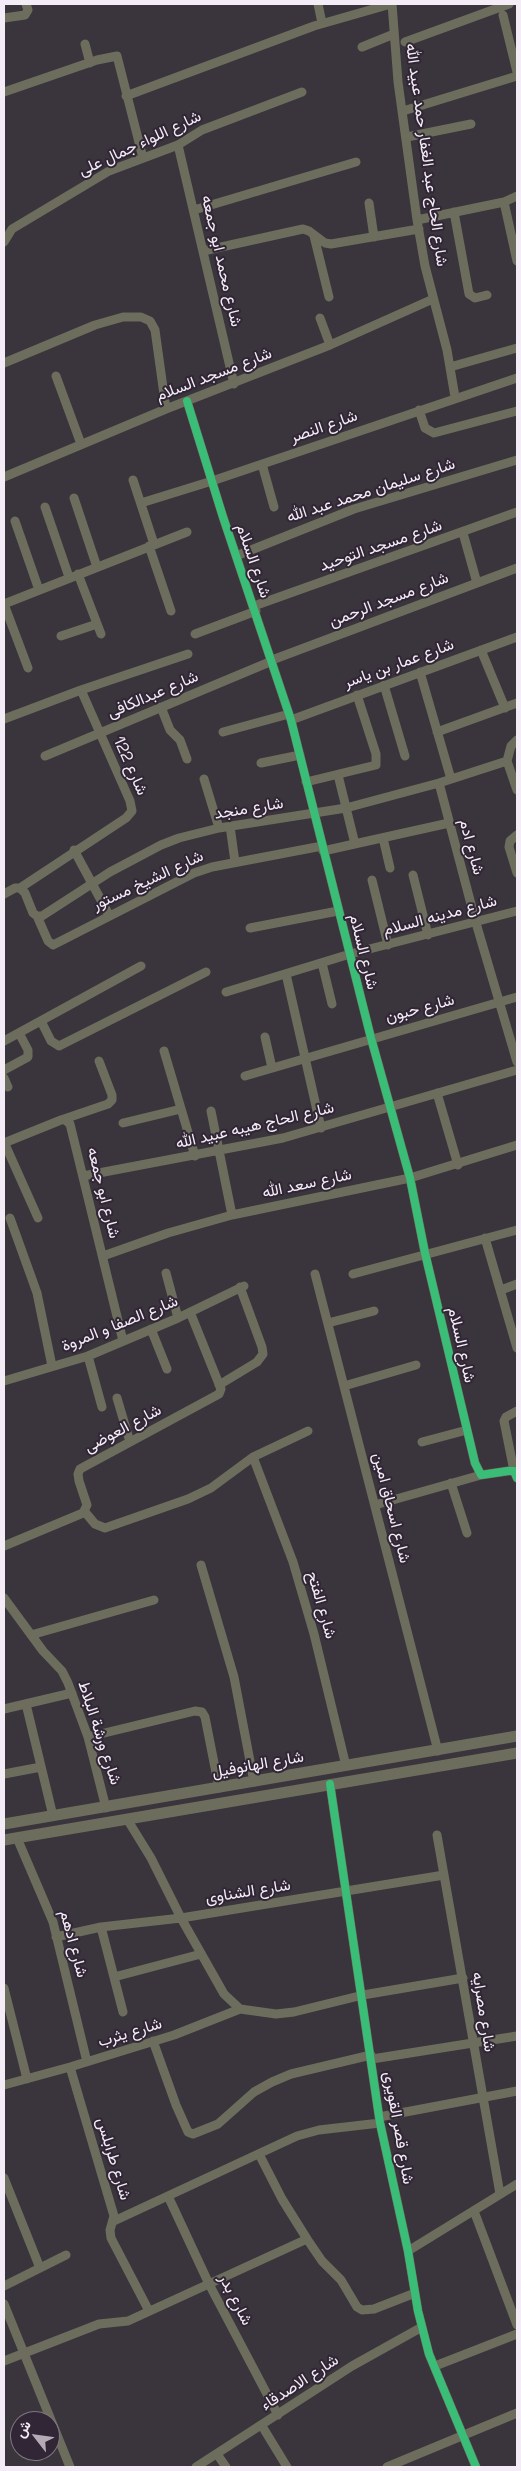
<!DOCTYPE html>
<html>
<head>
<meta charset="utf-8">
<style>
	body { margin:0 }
	#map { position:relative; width:521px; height:2471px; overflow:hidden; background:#3a343c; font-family:"Space Grotesk",Vazirmatn,sans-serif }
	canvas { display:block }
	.frame { position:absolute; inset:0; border:5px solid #f4edf7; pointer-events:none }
	.north { position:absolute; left:10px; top:2411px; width:50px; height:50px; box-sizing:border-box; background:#312635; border:1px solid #7f7683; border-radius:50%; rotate:300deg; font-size:14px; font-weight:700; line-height:20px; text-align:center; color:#f4edf7 }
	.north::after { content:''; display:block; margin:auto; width:18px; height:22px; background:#b3acb6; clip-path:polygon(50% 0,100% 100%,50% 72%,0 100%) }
</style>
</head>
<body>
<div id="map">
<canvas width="521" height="2471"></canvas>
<div class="frame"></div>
<div class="north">ش</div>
</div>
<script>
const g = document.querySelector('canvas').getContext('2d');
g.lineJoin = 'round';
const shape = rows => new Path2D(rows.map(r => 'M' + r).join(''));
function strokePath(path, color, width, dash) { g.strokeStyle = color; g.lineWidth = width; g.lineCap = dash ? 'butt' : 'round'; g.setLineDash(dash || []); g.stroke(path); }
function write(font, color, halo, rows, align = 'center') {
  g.font = font + ' "Space Grotesk",Vazirmatn,sans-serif'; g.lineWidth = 4; g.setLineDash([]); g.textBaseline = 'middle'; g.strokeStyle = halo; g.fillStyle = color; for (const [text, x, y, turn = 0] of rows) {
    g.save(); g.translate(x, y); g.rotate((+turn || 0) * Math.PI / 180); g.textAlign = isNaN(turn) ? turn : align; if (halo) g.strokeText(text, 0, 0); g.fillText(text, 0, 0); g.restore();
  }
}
strokePath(shape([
	[318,4,322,23],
	[392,4,398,82,417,220,425,266,447,350,455,397],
	[503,15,517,72],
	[4,18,25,15,28,10,26,4],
	[405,42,509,4],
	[85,44,90,63],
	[362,47,394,34],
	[4,92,97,60,117,56,143,158],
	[126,96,314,26,391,4],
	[403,111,517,76],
	[407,137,471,124],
	[178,145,234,384],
	[504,202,517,261],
	[369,203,374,237],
	[194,210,356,162],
	[454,212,469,294,475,298,487,295],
	[417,220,504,202,517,196],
	[314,236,329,297],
	[4,242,12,229,109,171,178,145,202,130,302,92],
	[203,251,303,229,309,231,325,243,331,244,419,229],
	[320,318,330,345],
	[4,363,95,325,123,317,141,317,150,321,155,330,166,409],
	[450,367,517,348],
	[56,376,81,444],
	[187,401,223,517,291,720,371,1038,410,1178,425,1253,475,1463,481,1475,508,1471,514,1471,517,1478],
	[419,410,425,428,434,433,517,411],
	[262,464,274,507],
	[4,477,166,409,330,345,433,299],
	[133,480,154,544],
	[74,498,97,567],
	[141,503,212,481,517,378],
	[45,507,69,577],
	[15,521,39,590],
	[463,533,477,583],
	[149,546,171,611],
	[236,556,354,509,517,460],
	[78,574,101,634],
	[254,606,517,512],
	[195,634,256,611],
	[61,636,97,624],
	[481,650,505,708],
	[272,660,517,568],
	[28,668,4,604,187,532],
	[420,672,451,779],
	[384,685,405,756],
	[161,707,170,730,180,740,187,759],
	[4,719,81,690,188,654],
	[291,720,517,637],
	[223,732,289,714],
	[437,732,517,703],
	[45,756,272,661],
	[507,761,517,790],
	[261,763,300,755],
	[338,775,355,844],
	[204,779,219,828],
	[306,782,376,765,376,754,357,695],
	[439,783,476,923,517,1062],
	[230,826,235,862],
	[517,835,510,841,509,847,517,873],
	[383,838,390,868],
	[74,850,109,915],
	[323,851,449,823],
	[413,875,428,935],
	[372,880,388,945],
	[20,888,126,818,132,811,130,801,81,690],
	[4,894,15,888,20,888,25,893,33,913,37,916,42,916,110,872,161,845,179,838,219,828,346,808,439,783,507,761,511,746,517,740],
	[37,916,48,941,53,945,194,873,212,867,322,846],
	[250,928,338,911],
	[322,963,332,1004],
	[286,974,321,1128],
	[226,992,350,954,517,911],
	[41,1021,51,1041,59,1046,206,972],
	[265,1037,272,1068],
	[4,1041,141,966],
	[164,1051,195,1156],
	[4,1070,28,1057,28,1050,19,1033],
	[245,1076,517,997],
	[4,1078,8,1087],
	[437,1093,458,1165],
	[211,1111,232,1215],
	[64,1119,108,1104,112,1100,112,1095,99,1061],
	[123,1123,181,1109],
	[4,1142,38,1218],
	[4,1143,61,1120,64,1119,70,1124,123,1341],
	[83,1176,283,1138,517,1070],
	[10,1218,37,1293,52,1366],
	[485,1238,517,1348],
	[103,1256,168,1233,232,1215,410,1178,517,1145],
	[166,1273,178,1318],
	[315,1274,438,1751],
	[353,1274,517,1230],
	[501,1290,517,1284],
	[328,1323,374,1311],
	[151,1329,167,1369],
	[88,1356,102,1407],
	[4,1381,88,1356,178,1318,244,1286],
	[219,1385,257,1362,263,1354,262,1347,240,1287],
	[344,1386,416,1365],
	[117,1398,130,1442],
	[422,1442,467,1430],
	[253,1457,293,1562,314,1634,346,1766],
	[514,1471,504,1421,506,1417,517,1411],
	[451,1483,467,1533],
	[375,1505,481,1475],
	[85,1512,95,1524,105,1528,188,1499,211,1488,253,1457,308,1431],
	[4,1546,83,1513,87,1505,79,1481,78,1474,80,1469,219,1394,221,1389,190,1312],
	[201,1565,234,1677,254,1782],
	[4,1598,43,1651,62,1671,68,1683,88,1737,106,1808],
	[31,1635,154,1600],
	[26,1704,53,1816],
	[4,1709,72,1693],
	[88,1737,195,1711,202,1712,205,1717,219,1788],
	[4,1774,41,1767],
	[330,1784,380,2123,408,2251,418,2311,429,2354,476,2467],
	[127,1819,151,1858,181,1918,224,1994,240,2009,276,2014,294,2012,363,1995,463,1978],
	[437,1835,500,2194],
	[17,1838,53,1922,87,2062],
	[101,1927,123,2012],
	[56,1937,101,1927,181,1918,444,1875],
	[114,1977,201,1954],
	[4,1988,27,2079],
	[153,2041,176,2105,188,2132,193,2134,218,2124,254,2092,272,2082,291,2074,371,2055],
	[372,2059,517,2036],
	[70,2067,114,2216,110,2230,111,2238,149,2311],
	[4,2085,70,2067,174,2035,240,2009],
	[379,2117,517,2091],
	[259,2154,282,2199,307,2239,322,2261,341,2280,357,2307,362,2310,374,2309,415,2293],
	[4,2178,40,2268],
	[168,2196,209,2284,278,2415],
	[474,2211,517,2325],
	[114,2221,297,2136,319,2130,380,2123],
	[408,2251,517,2184],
	[4,2286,66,2255],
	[4,2304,70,2467],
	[4,2361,99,2324,128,2321,307,2239],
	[435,2366,517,2334],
	[262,2426,287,2467],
	[217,2454,226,2467],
	[196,2467,352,2366,422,2327],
	[387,2467,517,2413]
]), '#6c6d5c', 9);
strokePath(shape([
	[4,1824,517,1736],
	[4,1840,517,1753]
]), '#6c6d5c', 11);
strokePath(shape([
	[187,401,223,517,291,720,371,1038,410,1178,425,1253,475,1463,481,1475,508,1471,514,1471,517,1478],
	[330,1784,380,2123,408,2251,418,2311,429,2354,476,2467]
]), '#3abd76', 8);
write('16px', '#f4edf7', '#312635', [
	["شارع اللواء جمال على",140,144,-25],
	["شارع الحاج عبد الغفار حمد عبيد الله",426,155,82],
	["شارع محمد ابو جمعه",221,261,77],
	["شارع مسجد السلام",214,375,-21],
	["شارع النصر",324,427,-19],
	["شارع سليمان محمد عبد الله",371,491,-18],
	["شارع مسجد التوحيد",381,546,-19],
	["شارع السلام",253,561,71],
	["شارع مسجد الرحمن",389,600,-21],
	["شارع عمار بن ياسر",399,664,-20],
	["شارع عبدالكافى",153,695,-23],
	["شارع 122",130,766,66],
	["شارع منجد",249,809,-9],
	["شارع ادم",471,847,75],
	["شارع الشيخ مستور",148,881,-25],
	["شارع مدينه السلام",440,916,-15],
	["شارع السلام",363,952,76],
	["شارع حبون",420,1009,-15],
	["شارع الحاج هيبه عبيد الله",255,1126,-13],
	["شارع سعد الله",307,1184,-12],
	["شارع ابو جمعه",103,1193,76],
	["شارع الصفا و المروة",120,1324,-22],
	["شارع السلام",461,1345,77],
	["شارع العوضى",123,1429,-28],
	["شارع اسحاق امين",391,1508,76],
	["شارع الفتح",321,1605,74],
	["شارع ورشة البلاط",99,1733,72],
	["شارع الهانوفيل",258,1765,-10],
	["شارع الشناوى",248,1892,-9],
	["شارع ادهم",73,1944,75],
	["شارع مصرايه",483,2012,81],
	["شارع يثرب",130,2033,-17],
	["شارع قصر القويرى",398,2128,80],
	["شارع طرابلس",113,2159,73],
	["شارع بدر",235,2300,63],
	["شارع الاصدقاء",300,2383,-33]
]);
</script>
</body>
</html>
